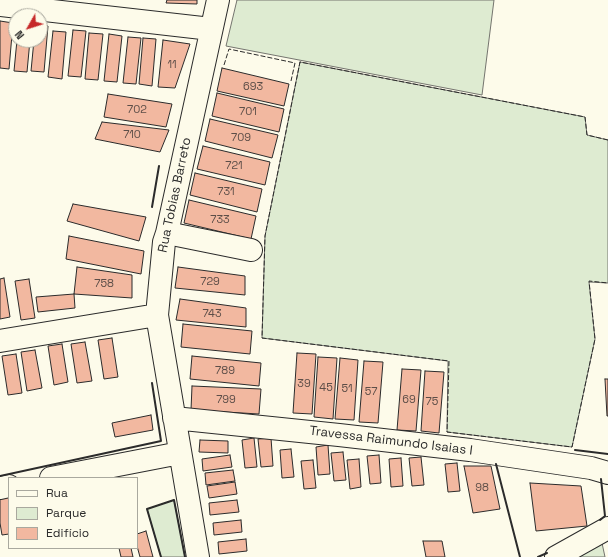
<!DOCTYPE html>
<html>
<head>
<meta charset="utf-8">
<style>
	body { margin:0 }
	#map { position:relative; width:608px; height:557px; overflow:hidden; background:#fdfbea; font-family:"Space Grotesk",sans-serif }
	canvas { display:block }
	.legend { position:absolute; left:8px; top:477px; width:130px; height:72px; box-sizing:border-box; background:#fdfbea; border:1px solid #a9a89e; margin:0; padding:5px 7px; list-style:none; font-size:12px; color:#2b2b2b }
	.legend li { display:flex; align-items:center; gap:8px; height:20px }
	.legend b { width:20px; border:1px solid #a9a89e }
	.north { position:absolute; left:8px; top:8px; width:40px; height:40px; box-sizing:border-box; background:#fdfbea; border:1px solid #a9a89e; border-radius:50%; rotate:231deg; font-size:11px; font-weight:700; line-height:16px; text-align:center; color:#2b2b2b }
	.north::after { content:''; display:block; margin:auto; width:14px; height:18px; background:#c62828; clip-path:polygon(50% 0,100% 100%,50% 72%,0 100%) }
</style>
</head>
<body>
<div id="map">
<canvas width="608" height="557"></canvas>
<ul class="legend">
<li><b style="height:5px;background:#fdfbea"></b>Rua</li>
<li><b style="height:11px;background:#deebd1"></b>Parque</li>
<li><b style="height:11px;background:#f2b8a0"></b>Edifício</li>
</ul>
<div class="north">N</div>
</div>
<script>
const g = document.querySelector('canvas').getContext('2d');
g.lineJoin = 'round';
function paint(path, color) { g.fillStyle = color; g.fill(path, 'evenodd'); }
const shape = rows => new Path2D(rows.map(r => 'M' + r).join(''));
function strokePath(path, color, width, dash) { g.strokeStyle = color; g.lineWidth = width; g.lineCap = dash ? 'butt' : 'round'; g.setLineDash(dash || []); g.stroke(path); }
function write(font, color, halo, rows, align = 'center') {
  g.font = font + ' "Space Grotesk",sans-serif'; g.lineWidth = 3; g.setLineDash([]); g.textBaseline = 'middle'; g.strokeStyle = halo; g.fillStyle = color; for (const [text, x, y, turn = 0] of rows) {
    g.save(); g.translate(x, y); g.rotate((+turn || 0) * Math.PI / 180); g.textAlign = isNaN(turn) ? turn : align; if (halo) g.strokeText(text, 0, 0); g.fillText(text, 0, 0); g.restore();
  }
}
const green = shape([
	[237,0,494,0,482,95,226,46,237,0],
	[300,62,585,117,587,135,608,140,608,283,589,282,595,339,572,447,447,432,448,361,262,338,265,236,300,62],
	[174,500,185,557,161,557,147,509,174,500],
	[602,543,605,557,579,557,602,543]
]);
paint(green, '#deebd1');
strokePath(green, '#74746e', 1);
const building = shape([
	[167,0,197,0,197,4,166,3,167,0],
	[0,21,13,23,9,69,0,68,0,21],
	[40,25,48,26,44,72,31,71,34,40,40,40,40,25],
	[73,30,86,31,81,77,68,76,73,30],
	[53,31,66,32,62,79,48,77,53,31],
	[89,33,103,34,98,80,85,79,89,33],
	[109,34,122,36,117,82,104,81,109,34],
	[128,37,141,38,136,84,123,83,128,37],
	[143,38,156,39,152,86,139,84,143,38],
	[17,40,30,40,27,72,14,71,17,40],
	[163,40,190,44,175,88,158,87,163,40],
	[222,68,289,84,284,106,217,91,222,68],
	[217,93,284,109,279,132,212,116,217,93],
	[108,94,172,104,166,127,104,117,108,94],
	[210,119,278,135,272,158,205,141,210,119],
	[102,122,169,130,160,152,95,139,102,122],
	[203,146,270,162,265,185,197,169,203,146],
	[195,173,262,189,257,212,190,195,195,173],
	[189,200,256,216,251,239,184,223,189,200],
	[73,204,146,217,139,241,67,221,73,204],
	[69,236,144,251,141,274,66,259,69,236],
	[77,267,132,275,132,298,74,294,77,267],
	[178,267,245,276,245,295,175,288,178,267],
	[4,278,10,317,0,319,0,279,4,278],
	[29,279,35,318,21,320,15,281,29,279],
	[74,294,75,308,38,312,36,297,74,294],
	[180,299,246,308,246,327,176,320,180,299],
	[183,324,252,331,250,354,181,347,183,324],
	[112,338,118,377,104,379,98,340,112,338],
	[85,342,92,381,77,383,71,344,85,342],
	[62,344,68,382,54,385,48,346,62,344],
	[35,350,42,388,27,391,21,352,35,350],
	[297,353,316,354,312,414,293,413,297,353],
	[16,354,22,393,8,395,2,356,16,354],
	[192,356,261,363,259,386,190,379,192,356],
	[318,357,337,358,333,419,314,417,318,357],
	[340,358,358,360,354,420,335,419,340,358],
	[364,361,383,362,378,423,359,422,364,361],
	[402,369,421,370,416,431,397,430,402,369],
	[425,371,444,372,439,433,421,431,425,371],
	[605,379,608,379,608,416,607,416,605,379],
	[192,386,261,389,259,414,191,410,192,386],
	[151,415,153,430,115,437,112,423,151,415],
	[254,438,257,467,245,468,242,440,254,438],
	[271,438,273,466,261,467,258,439,271,438],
	[200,440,228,441,228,453,199,452,200,440],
	[328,445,330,474,318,475,316,447,328,445],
	[291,449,294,477,282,478,280,450,291,449],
	[343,452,346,480,334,481,331,453,343,452],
	[230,455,232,467,203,471,202,459,230,455],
	[379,455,381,483,370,484,367,456,379,455],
	[421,457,424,485,412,486,409,458,421,457],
	[401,458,403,486,391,487,389,459,401,458],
	[359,459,361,487,350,489,347,460,359,459],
	[313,460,316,488,304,489,301,461,313,460],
	[457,463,460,491,448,492,445,464,457,463],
	[464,466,491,466,500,509,473,513,464,466],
	[233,470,235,481,206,485,205,473,233,470],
	[235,482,237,494,209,498,207,486,235,482],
	[530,483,581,486,587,526,536,531,530,483],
	[9,494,9,534,2,535,0,523,0,495,9,494],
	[237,500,239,512,210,515,209,503,237,500],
	[241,520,242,532,214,535,213,523,241,520],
	[146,531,153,557,140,557,137,546,137,534,146,531],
	[246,539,247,551,219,554,218,542,246,539],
	[423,541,442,541,445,557,426,557,423,541],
	[119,548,131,548,133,557,121,557,119,548]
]);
paint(building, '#f2b8a0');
strokePath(building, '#2b2b2b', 1);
const minor = shape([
	[0,5,211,29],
	[167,233,251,250],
	[0,341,157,315],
	[174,418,339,435,470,450,591,468,608,473],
	[51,478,180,453],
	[0,488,9,486],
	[198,557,157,315,164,242,167,233,218,0],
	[556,557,608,528]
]);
strokePath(minor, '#2b2b2b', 24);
strokePath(minor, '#fdfbea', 22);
strokePath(shape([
	[224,65,229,49,295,63,291,81],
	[608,140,587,135,585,117,300,62,265,236,262,338,449,361,447,432,572,447,595,339,589,281,608,283]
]), '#2b2b2b', 1, [5, 2]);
strokePath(shape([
	[152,207,159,166],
	[575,450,608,454],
	[496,464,520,557],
	[0,476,161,441,152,383],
	[600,520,605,516,601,479],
	[161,557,147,509,174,500,185,557],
	[538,557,547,553]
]), '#2b2b2b', 2);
write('11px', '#5d4e48', null, [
	["11",172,65],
	["693",253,87],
	["702",137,110],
	["701",248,112],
	["710",132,135],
	["709",241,138],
	["721",234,166],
	["731",226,192],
	["733",220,220],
	["729",210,282],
	["758",104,284],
	["743",212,314],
	["789",225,371],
	["39",304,384],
	["45",326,388],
	["51",347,389],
	["57",371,392],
	["799",226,400],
	["69",409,400],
	["75",432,402],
	["98",482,488]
]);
write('13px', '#2b2b2b', '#fdfbea', [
	["Rua Tobias Barreto",175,195,-78],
	["Travessa Raimundo Isaias I",391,441,7]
]);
</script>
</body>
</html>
